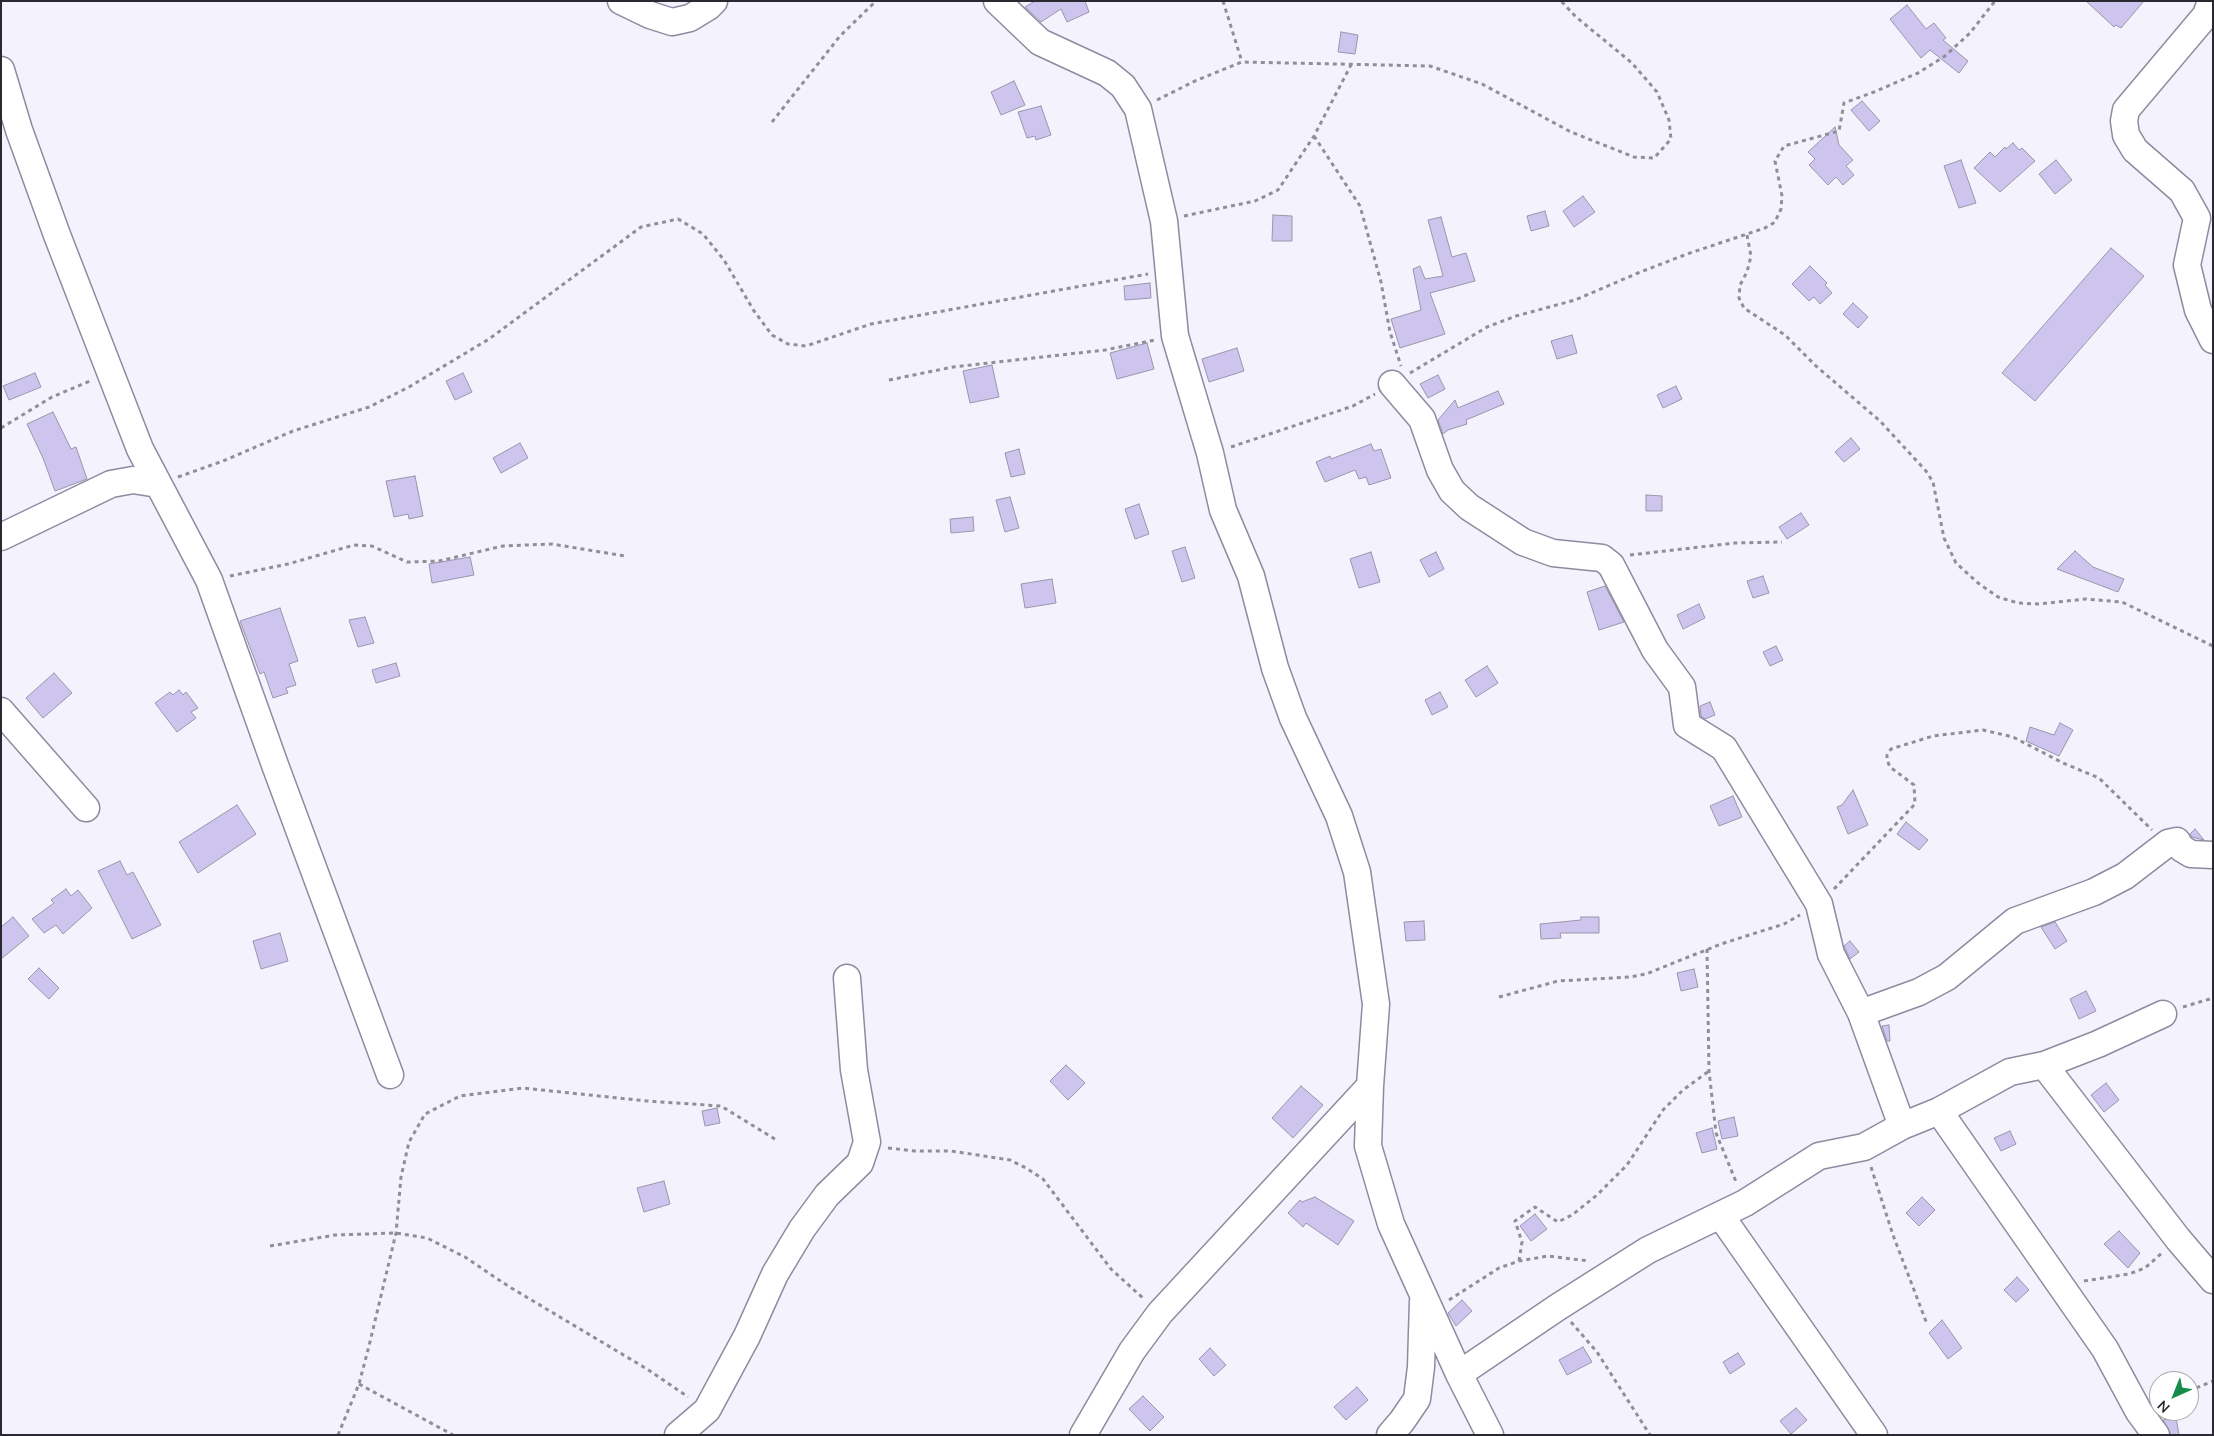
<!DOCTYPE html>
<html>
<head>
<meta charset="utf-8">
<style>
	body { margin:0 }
	#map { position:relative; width:2214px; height:1436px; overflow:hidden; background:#f4f2fc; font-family:"Nunito Sans",sans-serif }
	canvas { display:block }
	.frame { position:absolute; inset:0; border:2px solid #2a2831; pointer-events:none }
	.north { position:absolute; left:2149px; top:1371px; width:50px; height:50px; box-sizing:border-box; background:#fff; border:1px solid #aaa9ad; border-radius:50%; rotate:224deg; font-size:14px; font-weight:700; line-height:20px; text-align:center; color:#2a2831 }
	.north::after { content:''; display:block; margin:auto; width:18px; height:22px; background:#158c47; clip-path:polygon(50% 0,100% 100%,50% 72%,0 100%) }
</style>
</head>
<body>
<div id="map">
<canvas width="2214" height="1436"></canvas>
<div class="frame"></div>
<div class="north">N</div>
</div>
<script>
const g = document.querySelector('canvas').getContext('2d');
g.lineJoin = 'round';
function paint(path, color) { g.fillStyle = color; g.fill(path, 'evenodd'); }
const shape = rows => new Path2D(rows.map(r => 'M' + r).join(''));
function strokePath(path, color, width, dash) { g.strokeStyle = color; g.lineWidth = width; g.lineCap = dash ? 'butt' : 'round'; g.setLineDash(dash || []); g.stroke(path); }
const building = shape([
	[1035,1,1085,1,1089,12,1067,22,1061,9,1041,22,1025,7,1035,1],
	[2086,1,2144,1,2121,28,2116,25,2114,27,2086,1],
	[1907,5,1926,29,1934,23,1946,38,1943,40,1968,61,1959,73,1930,50,1921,58,1890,19,1907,5],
	[1341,32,1358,35,1355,54,1338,52,1341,32],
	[1014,81,1025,105,1001,115,991,92,1014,81],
	[1862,101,1880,121,1869,131,1851,110,1862,101],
	[1041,106,1051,135,1036,140,1035,136,1027,138,1018,112,1041,106],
	[1835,127,1839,145,1853,160,1846,166,1854,175,1843,185,1836,177,1828,185,1809,165,1815,159,1808,152,1835,127],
	[2013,143,2019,150,2022,148,2035,161,2000,192,1974,168,1990,152,1995,157,2005,147,2006,149,2013,143],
	[1961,160,1976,203,1959,208,1944,166,1961,160],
	[2056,160,2072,180,2055,194,2039,174,2056,160],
	[1583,196,1595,212,1574,227,1563,211,1583,196],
	[1545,211,1549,226,1531,231,1527,216,1545,211],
	[1273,215,1292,216,1292,241,1272,241,1273,215],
	[1441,217,1452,257,1466,253,1475,281,1430,293,1445,334,1400,348,1391,319,1421,310,1413,269,1420,266,1425,279,1443,276,1428,220,1441,217],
	[2111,248,2144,276,2035,401,2002,373,2111,248],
	[1810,266,1827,283,1825,285,1832,293,1820,304,1814,297,1809,301,1792,284,1810,266],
	[1150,283,1151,298,1125,300,1124,286,1150,283],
	[1853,303,1868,317,1858,328,1843,314,1853,303],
	[1572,335,1577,353,1557,359,1551,341,1572,335],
	[1147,343,1154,369,1117,379,1110,353,1147,343],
	[1237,348,1244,371,1209,382,1202,359,1237,348],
	[992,365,999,397,970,403,963,371,992,365],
	[35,373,41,387,9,400,3,386,35,373],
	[463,373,472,392,455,400,446,381,463,373],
	[1438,375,1445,389,1428,398,1420,384,1438,375],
	[1676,386,1682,399,1663,408,1657,395,1676,386],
	[1498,391,1504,404,1466,420,1467,424,1448,430,1443,434,1438,420,1455,400,1458,408,1498,391],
	[53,412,71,449,76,447,87,479,55,491,43,458,27,424,53,412],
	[1851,438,1860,449,1844,462,1835,452,1851,438],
	[520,443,528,458,501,473,493,458,520,443],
	[1371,444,1374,451,1381,449,1391,478,1369,485,1366,477,1359,479,1355,470,1325,482,1316,462,1330,456,1331,459,1371,444],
	[1019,449,1025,474,1011,477,1005,453,1019,449],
	[415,476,423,516,409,519,408,514,394,517,386,481,415,476],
	[1646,495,1662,496,1662,511,1646,511,1646,495],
	[1010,497,1019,528,1005,532,996,500,1010,497],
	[1139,504,1149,534,1135,539,1125,509,1139,504],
	[1801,513,1809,525,1787,539,1779,527,1801,513],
	[973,517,974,531,951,533,950,519,973,517],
	[1185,547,1195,578,1182,582,1172,551,1185,547],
	[2075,551,2093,567,2124,579,2118,592,2057,569,2075,551],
	[1371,552,1380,582,1359,588,1350,559,1371,552],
	[1436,552,1444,569,1429,577,1420,560,1436,552],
	[470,557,474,575,432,583,429,564,470,557],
	[1763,576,1769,593,1753,598,1747,581,1763,576],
	[1052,579,1056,603,1025,608,1021,584,1052,579],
	[1605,586,1624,622,1599,630,1587,592,1605,586],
	[1699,604,1705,618,1683,629,1677,615,1699,604],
	[280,608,298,661,289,664,296,685,286,688,288,693,273,698,264,672,260,674,240,621,280,608],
	[365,617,374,643,358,647,349,620,365,617],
	[1776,646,1783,660,1770,666,1763,652,1776,646],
	[396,663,400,676,376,683,372,670,396,663],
	[1487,666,1498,683,1476,697,1465,680,1487,666],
	[54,673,72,693,43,718,26,698,54,673],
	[179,690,183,695,186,692,198,708,191,712,196,718,177,732,155,703,170,692,173,695,179,690],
	[1440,692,1448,707,1432,715,1425,700,1440,692],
	[1710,702,1715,715,1705,719,1701,716,1700,706,1710,702],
	[2060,723,2073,730,2059,756,2026,741,2030,727,2054,735,2060,723],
	[1853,790,1868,825,1848,834,1837,807,1842,805,1853,790],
	[1733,796,1742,817,1719,826,1710,806,1733,796],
	[237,805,256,834,198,873,179,842,237,805],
	[1906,822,1928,840,1919,850,1897,834,1906,822],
	[2195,829,2204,840,2192,837,2190,834,2195,829],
	[120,861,127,875,133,872,161,925,132,939,98,871,120,861],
	[66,889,71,896,78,890,92,908,63,934,56,925,44,933,32,919,54,903,51,900,66,889],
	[13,917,29,936,1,959,1,927,13,917],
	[1581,917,1599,917,1599,933,1560,933,1561,938,1541,939,1540,924,1581,920,1581,917],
	[1424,921,1425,940,1406,941,1404,922,1424,921],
	[2055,922,2067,941,2055,949,2041,927,2055,922],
	[280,933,288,961,261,969,253,941,280,933],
	[1850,941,1859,952,1850,959,1844,946,1850,941],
	[39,968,59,988,49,999,28,979,39,968],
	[1694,969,1698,987,1681,991,1677,973,1694,969],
	[2086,991,2096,1011,2079,1019,2070,999,2086,991],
	[1889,1025,1890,1041,1887,1041,1882,1026,1889,1025],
	[1066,1065,1085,1083,1068,1100,1050,1081,1066,1065],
	[2106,1083,2119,1100,2104,1112,2091,1095,2106,1083],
	[1301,1086,1323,1105,1293,1138,1272,1118,1301,1086],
	[717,1108,720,1123,705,1126,702,1111,717,1108],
	[1734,1117,1738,1136,1722,1139,1718,1121,1734,1117],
	[1712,1128,1717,1149,1702,1153,1696,1133,1712,1128],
	[2010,1131,2016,1144,2001,1151,1994,1138,2010,1131],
	[664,1181,670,1204,644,1212,637,1188,664,1181],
	[1315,1197,1354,1221,1338,1245,1306,1223,1303,1227,1288,1213,1300,1200,1302,1202,1315,1197],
	[1922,1197,1935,1210,1919,1226,1906,1213,1922,1197],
	[1535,1214,1547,1229,1531,1241,1520,1226,1535,1214],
	[2119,1231,2140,1253,2128,1268,2104,1244,2119,1231],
	[2017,1277,2029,1290,2016,1302,2004,1290,2017,1277],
	[1462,1300,1472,1311,1456,1326,1448,1313,1462,1300],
	[1942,1320,1962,1348,1948,1359,1929,1333,1942,1320],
	[1583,1347,1592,1362,1567,1375,1559,1360,1583,1347],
	[1210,1348,1226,1365,1214,1376,1199,1359,1210,1348],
	[1738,1353,1745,1364,1730,1374,1723,1362,1738,1353],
	[1357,1387,1368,1400,1346,1420,1334,1407,1357,1387],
	[1143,1396,1164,1417,1150,1431,1129,1409,1143,1396],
	[1796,1408,1807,1420,1791,1434,1780,1421,1796,1408],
	[2176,1417,2179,1435,2171,1435,2163,1420,2176,1417]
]);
paint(building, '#cec5ee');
strokePath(building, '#9a95ac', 1);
const minor = shape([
	[621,1,650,15,672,22,690,18,708,7,714,1],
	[997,1,1040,42,1107,73,1123,86,1138,109,1164,221,1175,336,1210,453,1223,510,1251,576,1275,668,1293,718,1339,816,1357,872,1376,1004,1370,1086,1368,1146,1391,1224,1459,1374,1490,1435],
	[2211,1,2206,15,2126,110,2124,121,2126,135,2135,150,2182,191,2197,218,2187,265,2198,310,2213,340],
	[1,70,19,130,57,235,140,449,209,580,275,765,390,1075],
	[1392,384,1422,419,1440,470,1452,491,1469,507,1523,542,1553,553,1602,558,1611,565,1655,650,1682,687,1687,725,1724,748,1819,904,1831,954,1861,1013,1902,1126],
	[1,537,111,484,133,480,158,484],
	[1,711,86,808],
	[1861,1013,1919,992,1947,977,2015,921,2094,892,2125,876,2168,843,2177,841,2181,848,2191,854,2213,855],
	[2044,1065,2178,1239,2213,1280],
	[1939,1111,2105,1349,2139,1412,2156,1435],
	[1721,1216,1874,1435],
	[1459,1374,1558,1307,1648,1250,1745,1203,1819,1156,1864,1147,1902,1126,1939,1111,2010,1072,2044,1065,2098,1044,2163,1014],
	[678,1435,707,1410,747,1336,775,1274,802,1229,827,1195,860,1163,867,1142,854,1070,847,978],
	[1083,1435,1132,1351,1160,1313,1370,1086],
	[1390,1435,1402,1421,1417,1399,1421,1367,1423,1301]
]);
strokePath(minor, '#8f8aa0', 29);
strokePath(shape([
	[1223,1,1242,62],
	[1157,100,1195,81,1242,62,1430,66,1482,84,1571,132,1634,157,1654,158,1671,139,1669,120,1657,92,1632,63,1576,17,1561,1],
	[772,122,840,36,876,1],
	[1314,136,1360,206,1381,282,1390,332,1401,366],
	[1184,216,1255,201,1278,190,1314,136,1352,63],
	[1747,235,1751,256,1747,272,1740,285,1739,298,1744,308,1785,335,1816,366,1880,421,1926,471,1933,482,1944,538,1956,563,1978,583,1998,597,2018,603,2038,604,2086,599,2122,602,2213,646],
	[1410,373,1487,327,1516,316,1575,300,1638,273,1687,254,1765,228,1775,222,1781,209,1782,196,1775,161,1784,146,1839,131,1844,103,1874,92,1918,73,1945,56,1970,33,1995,1],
	[889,380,953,367,1105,350,1155,340],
	[1,428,52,397,90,381],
	[1231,447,1353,406,1375,394],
	[178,477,223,461,293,431,369,407,409,387,489,339,641,227,678,219,703,234,724,260,754,311,772,335,788,344,806,346,871,324,1148,274],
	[1630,555,1735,543,1782,542],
	[230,576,288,564,354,545,372,546,407,562,439,561,503,546,552,544,625,556],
	[1834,889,1915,804,1914,785,1890,767,1887,760,1887,755,1891,749,1933,736,1983,730,2013,737,2063,763,2099,778,2152,830],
	[1707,949,1709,1071,1716,1133,1737,1184],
	[1499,997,1558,981,1630,977,1646,974,1721,944,1784,924,1800,915],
	[2183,1007,2213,998],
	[888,1148,915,1151,951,1151,1010,1160,1026,1168,1043,1179,1111,1269,1144,1299],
	[1871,1167,1893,1235,1927,1324],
	[270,1246,335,1235,396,1233,427,1238,465,1257,508,1286,647,1369,688,1397],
	[1519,1261,1522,1242,1515,1221,1535,1207,1558,1222,1572,1215,1597,1195,1627,1165,1663,1110,1683,1090,1709,1071],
	[2084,1281,2129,1274,2145,1268,2163,1252],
	[1449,1300,1499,1268,1519,1261,1548,1256,1589,1261],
	[1571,1322,1597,1352,1650,1435],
	[359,1384,453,1435],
	[2189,1391,2213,1381],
	[338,1435,359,1384,369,1346,396,1233,401,1177,409,1142,425,1114,460,1096,523,1088,647,1101,721,1106,778,1141]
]), '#908e98', 3, [4, 4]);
strokePath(minor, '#fff', 26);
</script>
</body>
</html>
